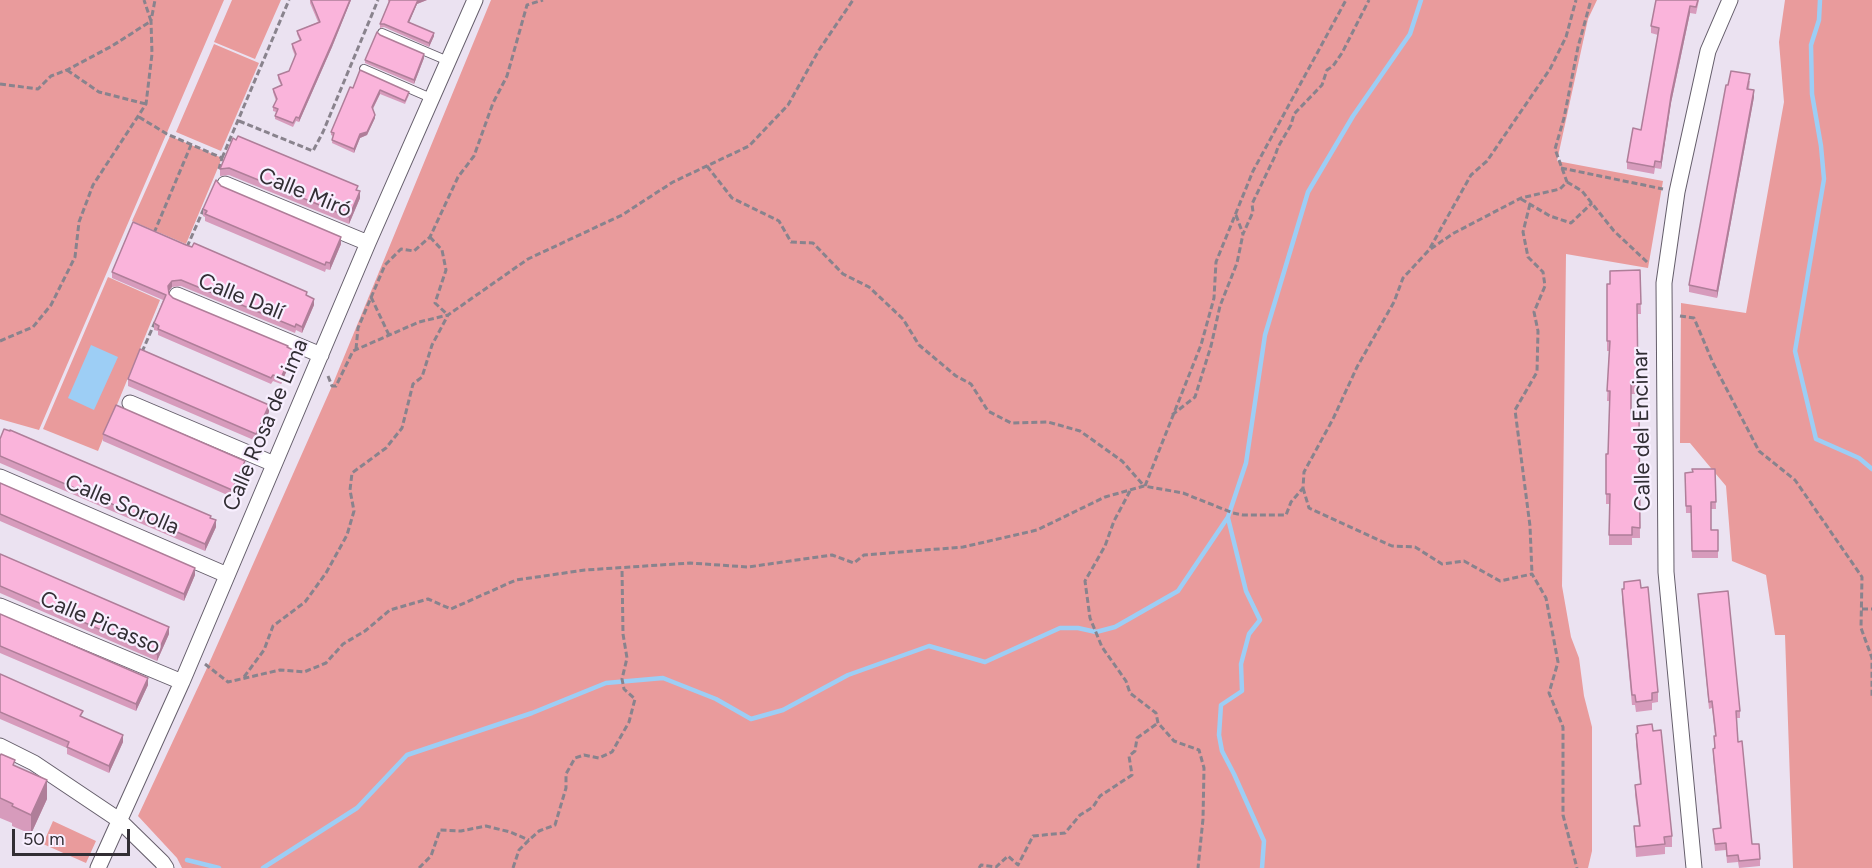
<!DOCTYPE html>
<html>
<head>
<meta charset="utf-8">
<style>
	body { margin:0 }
	#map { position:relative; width:1872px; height:868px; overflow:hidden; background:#ebe2f1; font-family:Figtree,sans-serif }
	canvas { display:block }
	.scale { position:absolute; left:12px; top:829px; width:118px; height:27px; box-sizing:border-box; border:3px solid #322e34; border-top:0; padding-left:8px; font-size:18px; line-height:21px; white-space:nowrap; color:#322e34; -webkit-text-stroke:4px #f8efff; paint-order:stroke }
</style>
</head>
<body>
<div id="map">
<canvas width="1872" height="868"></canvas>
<div class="scale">50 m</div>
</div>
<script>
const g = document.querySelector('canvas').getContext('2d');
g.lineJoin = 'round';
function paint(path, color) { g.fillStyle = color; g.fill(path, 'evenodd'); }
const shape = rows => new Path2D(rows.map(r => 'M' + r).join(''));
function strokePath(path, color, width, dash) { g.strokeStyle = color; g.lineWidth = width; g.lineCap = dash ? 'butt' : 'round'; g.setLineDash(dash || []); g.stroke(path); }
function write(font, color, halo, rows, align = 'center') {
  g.font = font + ' Figtree,sans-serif'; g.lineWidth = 4.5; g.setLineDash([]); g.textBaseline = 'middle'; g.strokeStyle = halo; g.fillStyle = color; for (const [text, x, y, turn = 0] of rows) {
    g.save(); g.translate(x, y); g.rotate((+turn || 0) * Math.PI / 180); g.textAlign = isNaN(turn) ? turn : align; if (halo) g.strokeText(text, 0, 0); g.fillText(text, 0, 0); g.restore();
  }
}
paint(shape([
	[0,0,224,0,39,430,0,419],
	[232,0,281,0,255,59,214,42],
	[491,0,1597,0,1588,19,1557,161,1663,181,1648,268,1566,254,1562,586,1571,637,1579,658,1584,696,1592,727,1592,851,1588,868,182,868,177,858,138,816,207,668,332,386],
	[1785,0,1872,0,1872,868,1793,868,1785,635,1775,635,1766,575,1732,561,1726,486,1690,443,1680,443,1681,303,1746,313,1784,102,1779,42],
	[214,44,259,63,221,151,176,132],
	[170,136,222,158,186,244,132,221],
	[108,277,160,300,98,451,43,429],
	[53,821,96,841,86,863,43,844]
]), '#e99b9c');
paint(shape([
	[91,345,118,357,94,410,68,398]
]), '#9dcef5');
strokePath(shape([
	[1820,0,1819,20,1811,45,1812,94,1821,146,1824,179,1795,351,1816,439,1859,458,1872,469],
	[1228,518,1246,591,1260,620,1249,634,1241,664,1242,691,1221,705,1219,735,1222,751,1234,774,1264,841,1262,868],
	[187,860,219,868],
	[263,868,357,808,407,755,532,713,606,683,663,678,716,699,751,719,783,710,848,675,929,646,985,662,1060,628,1078,628,1096,632,1115,627,1178,591,1228,517,1246,463,1265,335,1308,192,1353,116,1410,34,1421,0]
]), '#9dcef5', 4.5);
const service = shape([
	[382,33,448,61],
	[364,69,431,98]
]);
const minor = shape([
	[225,184,368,243],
	[177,295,321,355],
	[130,403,274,464],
	[0,477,227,575],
	[0,606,182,682],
	[0,746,34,763,119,820,162,862,166,868],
	[98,868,182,682,368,243,475,0],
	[1694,868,1666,572,1664,283,1677,192,1708,51,1730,0]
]);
strokePath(service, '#655e6b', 10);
strokePath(minor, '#655e6b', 17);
strokePath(shape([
	[67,70,99,92,146,104],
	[0,84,38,89,51,76,67,70,112,46,151,21,144,0],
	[139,117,167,134,222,158,219,169],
	[239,121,313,151,323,132,378,0],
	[222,158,289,0],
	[707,166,732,198,779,221,791,242,813,243,843,274,869,287,903,319,919,345,956,376,971,384,988,411,1011,423,1048,422,1080,431,1122,461,1144,486],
	[1561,168,1663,189],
	[1567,182,1582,191,1614,231,1647,262],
	[1521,199,1550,216,1571,223,1592,203],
	[1530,204,1523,232,1528,257,1543,272,1545,286,1534,312,1538,331,1537,372,1515,410,1530,526,1532,574],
	[1236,215,1243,234,1253,212,1252,204,1275,156,1278,147,1291,125,1294,114,1322,85,1327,70,1333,66,1342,53,1369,0],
	[154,233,191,145],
	[430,237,442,250,446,270,435,303,448,315],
	[187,247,205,206],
	[1430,248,1471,175,1487,161,1550,69,1566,37,1576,0],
	[371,297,389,335],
	[1680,316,1694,318,1713,363,1759,451,1795,480,1862,577,1861,628,1872,658,1872,698],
	[0,341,33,327,51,305,75,257,79,222,93,185,146,104,152,54,151,21,155,0],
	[356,349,358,328,385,265,401,249,414,251,430,237,458,177,474,156,493,103,507,76,527,5,543,0],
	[142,352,155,322],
	[328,376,332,386,336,386,353,351,419,322,448,315,528,259,622,215,673,182,749,146,788,105,819,50,853,0],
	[1172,415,1195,397,1211,346,1220,306,1237,263,1243,234],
	[1145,486,1201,345,1214,298,1216,262,1253,171,1346,0],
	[1303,488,1309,508,1392,546,1415,547,1442,564,1464,561,1500,581,1532,574,1546,598,1558,662,1549,693,1563,727,1563,815,1577,868],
	[1130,491,1114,521,1105,546,1085,581,1090,618,1102,647,1126,681,1130,693,1156,713,1158,723,1174,741,1199,750,1204,768,1203,819,1198,868],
	[1862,609,1872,609],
	[205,664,228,682,280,670,304,672,326,663,343,644,365,631,390,610,428,599,451,609,516,580,585,570,690,563,748,567,832,555,854,563,864,555,963,547,1037,530,1105,497,1144,486,1183,493,1233,513,1243,515,1286,515,1291,502,1303,488,1304,472,1333,419,1357,367,1394,302,1403,278,1429,250,1454,233,1521,198,1560,189,1567,182,1555,149,1564,118,1578,47,1591,0],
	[244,677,264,650,273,626,305,602,326,573,347,535,354,511,350,490,352,473,386,448,402,428,413,384,422,377,432,345,448,315],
	[419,868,431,856,440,830,461,831,486,826,510,832,529,840],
	[513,868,519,850,529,840,539,831,555,825,566,788,566,774,575,758,584,755,599,758,612,752,629,722,635,699,624,689,622,679,627,658,623,634,622,568],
	[979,868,981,865,996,867,1008,856,1018,865,1033,836,1065,833,1080,815,1093,807,1100,796,1132,775,1129,756,1135,751,1137,738,1158,723]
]), '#89838d', 3, [6, 3]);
strokePath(service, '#fff', 8);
strokePath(minor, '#fff', 15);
paint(shape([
	[310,0,351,0,332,47,299,122,296,121,293,127,275,119,275,116,276,112,273,111,273,107,276,101,273,92,273,89,281,85,278,79,278,75,289,71,295,56,292,48,292,44,300,41,297,34,297,31,318,22,310,3],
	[388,0,427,0,417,4,409,22,434,36,429,47,384,27,380,28,380,24,389,2,388,1],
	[1656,0,1699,0,1696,14,1690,13,1671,103,1661,169,1655,168,1654,174,1627,169,1627,162,1641,130,1658,35,1651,33,1651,26],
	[380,35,424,58,414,84,365,63,365,60],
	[360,70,409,95,405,104,380,94,373,109,375,118,367,135,360,138,354,153,332,143,333,136,331,135,331,132,353,88],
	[1750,81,1749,89,1754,97,1717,298,1689,292,1689,285,1728,85],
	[233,138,358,191,360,198,349,224,229,175,220,176,220,169],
	[221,186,341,244,330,270,326,269,325,272,205,221,205,217,203,216,203,209],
	[133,222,307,296,314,305,302,333,296,330,295,333,181,286,172,287,169,291,169,294,173,298,288,348,293,356,281,384,273,381,271,384,158,335,158,331,154,330,154,323,163,300,112,278,112,272],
	[1640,270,1641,314,1637,314,1638,394,1631,394,1631,413,1639,413,1640,538,1632,538,1632,545,1609,545,1609,504,1606,504,1606,465,1608,454,1610,401,1607,401,1609,351,1607,351,1607,284,1610,284],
	[128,379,269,412,256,441,128,386],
	[103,434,245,468,232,497,103,441],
	[0,439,211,519,216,527,205,551,0,463],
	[1715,469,1716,509,1711,509,1711,530,1718,530,1718,558,1692,558,1691,513,1686,513,1685,473],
	[0,483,195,575,184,601,0,521],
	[0,554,169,634,157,661,0,593],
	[1624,582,1641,588,1658,692,1658,702,1652,703,1652,710,1636,712,1635,705,1632,705,1622,600,1622,589,1624,589],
	[1698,594,1740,711,1740,718,1736,718,1738,742,1752,844,1760,859,1760,866,1739,868,1738,862,1727,863,1726,850,1715,851,1713,829,1720,828,1713,756,1713,749,1714,748,1714,736,1715,736,1712,708,1709,709],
	[0,614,148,685,136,711,0,653],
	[0,674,83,717,123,742,109,773,67,754,67,748,0,719],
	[1637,726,1672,836,1672,847,1665,847,1665,854,1636,857,1634,826,1639,826,1635,795,1635,785,1640,784,1636,744],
	[0,756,15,765,47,799,31,834,12,826,12,823,0,818]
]), '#d79bbc');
paint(shape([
	[350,0,351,0,332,47,299,122,299,118],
	[417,0,427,0,417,4,408,25,408,22],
	[1690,6,1690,13,1671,103,1661,169,1661,162,1671,96],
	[434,33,434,36,429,47,429,43],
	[424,54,424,58,414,84,414,80],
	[380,90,380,94,372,110,372,107],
	[1754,90,1754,97,1717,298,1717,291],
	[375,115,375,118,367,135,360,138,354,153,354,149,360,134],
	[360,191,360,198,349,224,349,217],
	[341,237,341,244,330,270,330,263],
	[172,281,172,287,168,292,168,286],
	[314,299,314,305,302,333,302,327],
	[293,350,293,356,281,384,281,378],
	[269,405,269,412,256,441,256,434],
	[245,461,245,468,232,497,232,490],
	[216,520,216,527,205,551,205,544],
	[195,568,195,575,184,601,184,594],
	[169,627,169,634,157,661,157,654],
	[148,678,148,685,136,711,136,704],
	[123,735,123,742,109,773,109,766],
	[47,780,47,799,31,834,31,815]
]), '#af7e99');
const building = shape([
	[311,0,350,0,332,43,299,118,296,117,293,123,275,116,278,109,273,107,277,99,273,89,282,85,278,75,289,71,296,54,292,44,301,40,297,31,320,22,311,0],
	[390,0,418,0,408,22,434,33,429,43,384,24,380,24,390,0],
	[1656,0,1698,0,1696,7,1690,6,1671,96,1661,162,1655,161,1654,167,1627,162,1633,128,1641,130,1657,40,1659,28,1651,26,1656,0],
	[377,32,380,35,424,54,414,80,365,60,377,32],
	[360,70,409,92,405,101,380,90,372,107,375,115,367,132,360,134,354,149,332,140,334,133,331,132,350,87,353,88,360,70],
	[1731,71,1750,74,1747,89,1754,90,1717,291,1689,285,1726,85,1728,85,1731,71],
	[238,136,358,186,356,190,360,191,349,217,229,168,220,169,233,138,236,140,238,136],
	[216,180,221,186,341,237,330,263,326,262,325,265,205,214,207,211,203,209,216,180],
	[133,222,186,245,192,247,194,243,307,292,306,295,314,299,302,327,296,324,295,327,181,280,172,281,168,286,169,294,173,298,288,346,287,347,293,350,281,378,273,375,271,378,158,329,159,326,154,323,166,295,112,272,133,222],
	[1640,270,1641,304,1637,304,1638,384,1631,384,1631,413,1639,413,1640,528,1632,527,1632,535,1609,535,1610,494,1606,494,1606,454,1608,454,1610,391,1607,391,1610,341,1607,341,1607,284,1610,284,1610,271,1640,270],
	[140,349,269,405,256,434,128,379,140,349],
	[116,405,245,461,232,490,103,434,116,405],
	[4,429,10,431,10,430,211,516,210,518,216,520,205,544,0,456,0,439,4,429],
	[1692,469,1715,469,1716,502,1711,502,1711,530,1718,530,1718,551,1692,551,1691,506,1686,506,1685,473,1693,472,1692,469],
	[0,483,195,568,184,594,0,514,0,483],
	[0,554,169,627,157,654,0,586,0,554],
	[1640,580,1641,588,1648,587,1658,692,1652,693,1652,700,1636,702,1635,695,1632,695,1622,589,1624,589,1624,582,1640,580],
	[1728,591,1740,711,1736,711,1738,742,1742,741,1752,844,1759,844,1760,859,1739,861,1738,855,1727,856,1726,843,1715,844,1713,829,1721,828,1713,749,1715,748,1714,736,1716,736,1712,701,1709,702,1698,594,1728,591],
	[0,614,148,678,136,704,0,646,0,614],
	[0,674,83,711,80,716,123,735,109,766,67,747,69,742,0,712,0,674],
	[1652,724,1653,731,1661,730,1672,836,1664,837,1665,844,1636,847,1634,826,1640,826,1635,785,1641,784,1636,734,1638,733,1637,726,1652,724],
	[1,754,15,760,13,765,47,780,31,815,12,806,13,804,0,798,0,756,1,754]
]);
paint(building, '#fab4db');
strokePath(building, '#af7e99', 1.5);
write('22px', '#322e34', '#f8efff', [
	["Calle Miró",305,193,22],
	["Calle Dalí",241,297,22],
	["Calle Rosa de Lima",266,425,-67],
	["Calle del Encinar",1642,430,-91],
	["Calle Sorolla",122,505,23],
	["Calle Picasso",100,623,23]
]);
</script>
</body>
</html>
